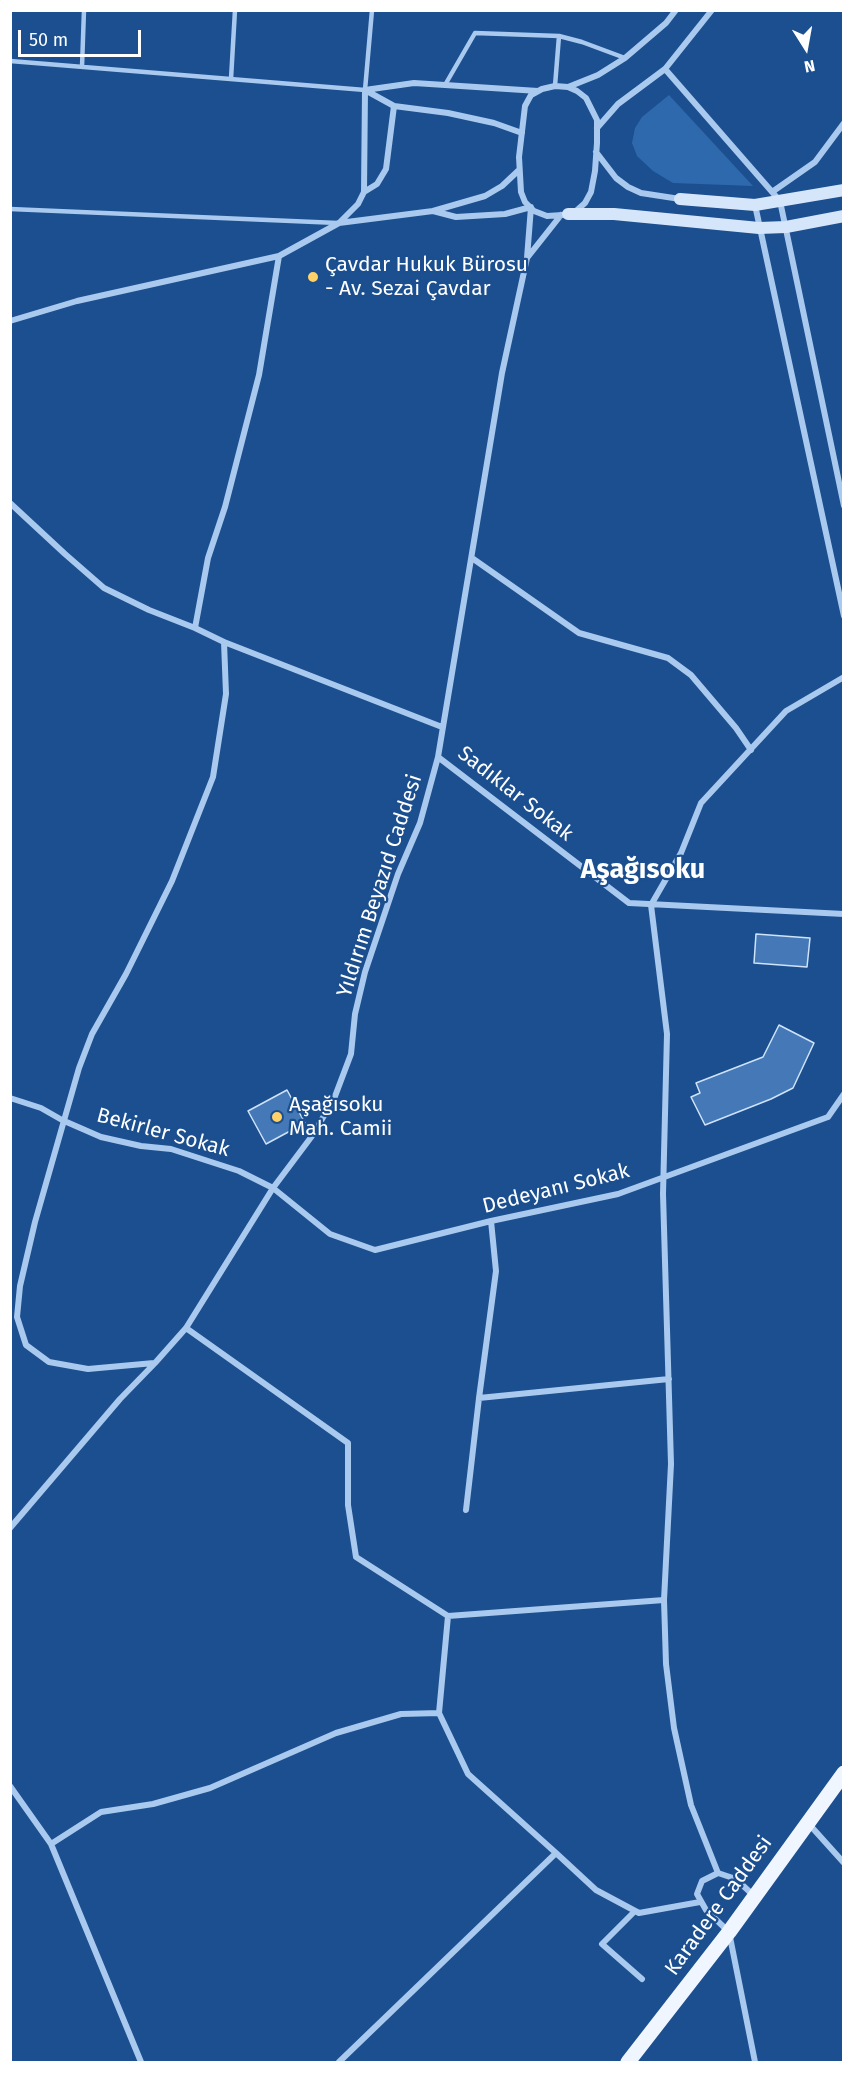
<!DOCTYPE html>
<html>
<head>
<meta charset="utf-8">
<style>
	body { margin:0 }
	#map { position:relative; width:854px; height:2073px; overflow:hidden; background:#1b4f8f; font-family:"Fira Sans",sans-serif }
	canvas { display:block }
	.frame { position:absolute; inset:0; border:12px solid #fff; pointer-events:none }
	.north { position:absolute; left:776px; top:18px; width:60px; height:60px; -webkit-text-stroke:4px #1b4f8f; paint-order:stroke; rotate:169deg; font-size:16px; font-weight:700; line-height:24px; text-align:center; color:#fff }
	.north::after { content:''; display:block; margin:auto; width:21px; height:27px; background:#fff; clip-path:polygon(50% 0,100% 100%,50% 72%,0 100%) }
	.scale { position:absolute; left:18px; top:30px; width:123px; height:27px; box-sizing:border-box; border:3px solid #fff; border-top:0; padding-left:8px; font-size:18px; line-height:21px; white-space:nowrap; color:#fff; -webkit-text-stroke:4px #1b4f8f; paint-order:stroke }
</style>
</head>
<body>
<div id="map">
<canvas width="854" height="2073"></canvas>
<div class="frame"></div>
<div class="north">N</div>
<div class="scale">50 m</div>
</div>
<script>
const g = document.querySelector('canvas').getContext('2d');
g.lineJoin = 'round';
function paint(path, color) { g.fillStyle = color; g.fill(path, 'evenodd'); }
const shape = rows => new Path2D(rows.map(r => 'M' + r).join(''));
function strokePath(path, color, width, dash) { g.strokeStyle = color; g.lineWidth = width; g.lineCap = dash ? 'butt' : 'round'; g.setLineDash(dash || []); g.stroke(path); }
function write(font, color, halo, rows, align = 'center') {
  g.font = font + ' "Fira Sans",sans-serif'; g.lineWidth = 4.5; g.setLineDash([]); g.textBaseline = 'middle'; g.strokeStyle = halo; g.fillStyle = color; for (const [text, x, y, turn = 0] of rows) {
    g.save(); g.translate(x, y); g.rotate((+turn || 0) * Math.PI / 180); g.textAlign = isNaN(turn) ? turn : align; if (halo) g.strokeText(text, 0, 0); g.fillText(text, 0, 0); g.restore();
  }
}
paint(shape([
	[669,95,753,186,673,183,653,171,637,156,632,143,635,128,642,117]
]), '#2e69ad');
const building = shape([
	[756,934,810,938,807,967,754,963,756,934],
	[779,1025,814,1043,793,1088,771,1099,705,1125,691,1097,700,1093,696,1083,763,1057,779,1025],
	[287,1090,305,1123,266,1144,248,1111,287,1090]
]);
paint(building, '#4478b7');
strokePath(building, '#cfe3fa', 1.5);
strokePath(shape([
	[10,61,365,90,372,10],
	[82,67,84,10],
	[231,79,235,10],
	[445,85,475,33,559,36,582,42,625,58],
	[555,86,559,36],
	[10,209,338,223]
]), '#a9c9ee', 4.5);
strokePath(shape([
	[665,69,780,201,844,506],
	[555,86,568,87,577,91,586,98,597,120,597,143,595,171,591,192,585,203,576,211,563,215,547,216,534,211,525,202,521,192,519,157,525,106,531,95,542,89,555,86],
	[568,87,598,75,625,58,666,23,676,10],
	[365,90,414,83,538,91],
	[365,90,394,106,448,113,494,123,522,133],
	[597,128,618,104,665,69,712,10],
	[596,152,616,178,628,187,641,193,680,199],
	[519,170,502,186,485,196,433,211,456,217,505,214,531,207,527,258,561,215],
	[364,192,377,184,386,169,394,106],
	[772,192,815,162,844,123],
	[755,205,844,616],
	[339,223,433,211],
	[10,321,77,301,279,256,339,223,358,204,364,192,365,90],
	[10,503,65,554,104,588,149,610,195,628,224,642,442,727],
	[472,558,579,633,668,658,691,675,736,728,751,750],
	[195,628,208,558,225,507,259,375,279,256],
	[438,757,629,903,844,914],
	[10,1098,41,1108,62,1120,101,1137,141,1146,171,1149,239,1171,273,1188,330,1234,375,1250,491,1221,618,1194,828,1117,844,1094],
	[491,1221,496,1271,479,1398,669,1379],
	[186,1328,348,1443,348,1505,356,1557,448,1616],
	[154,1363,88,1369,49,1362,26,1345,17,1317,20,1286,35,1222,79,1068,92,1034,126,974,172,881,213,777,226,694,224,642],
	[466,1510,479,1398],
	[10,1528,120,1399,155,1363,186,1328,273,1188,312,1136,334,1099,351,1054,355,1014,365,972,398,874,420,823,438,757,502,373,527,258],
	[439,1713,468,1774,556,1853],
	[10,1786,51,1844,141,2062],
	[808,1823,844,1863],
	[51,1844,101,1812,153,1804,210,1788,336,1733,401,1714,439,1713,448,1616,664,1600],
	[718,1873,691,1805,674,1728,666,1664,664,1600,671,1464,663,1194,667,1034,651,905,681,853,701,803,786,711,844,677],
	[753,1895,736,1879,718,1873,702,1881,697,1894,706,1910,729,1932,755,2062],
	[635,1911,602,1944,642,1979],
	[339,2062,556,1853,596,1890,639,1913,700,1902]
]), '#a9c9ee', 6);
strokePath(shape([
	[680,199,755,205,844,190],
	[568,214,614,214,759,228,786,227,844,216]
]), '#d6e6fa', 12);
strokePath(shape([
	[628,2062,729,1932,844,1773]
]), '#f0f6ff', 15);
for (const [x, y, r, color] of [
	[313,277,6,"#ffd166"],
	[277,1117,6,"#ffd166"]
]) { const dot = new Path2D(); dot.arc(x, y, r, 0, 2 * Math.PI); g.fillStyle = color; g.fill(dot); strokePath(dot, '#1b4f8f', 2); }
write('21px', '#fff', '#1b4f8f', [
	["Çavdar Hukuk Bürosu",325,265],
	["- Av. Sezai Çavdar",325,289],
	["Aşağısoku",289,1105],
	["Mah. Camii",289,1129]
], 'left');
write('21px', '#fff', '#1b4f8f', [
	["Sadıklar Sokak",515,794,38],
	["Yıldırım Beyazıd Caddesi",380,886,-72],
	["Bekirler Sokak",163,1133,15],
	["Dedeyanı Sokak",556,1189,-14],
	["Karadere Caddesi",719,1906,-54]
]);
write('bold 27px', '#fff', '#1b4f8f', [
	["Aşağısoku",643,870]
]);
</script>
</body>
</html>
